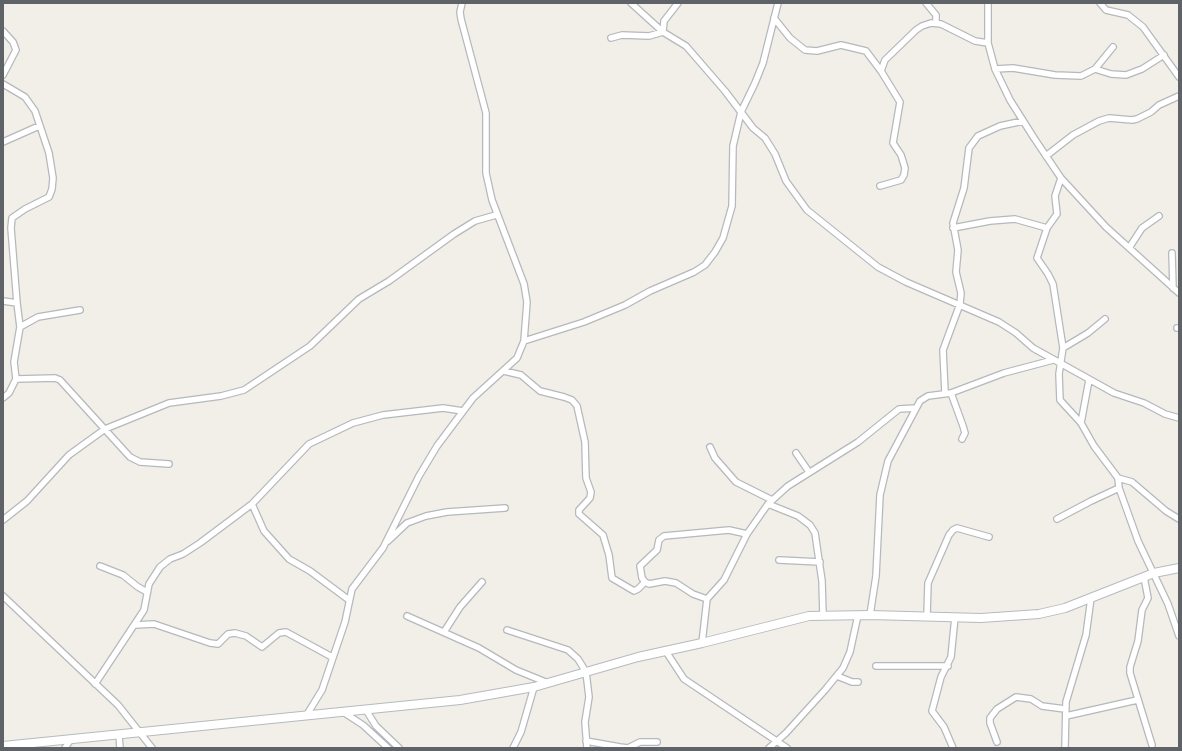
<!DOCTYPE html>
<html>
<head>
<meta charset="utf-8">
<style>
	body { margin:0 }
	#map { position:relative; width:1182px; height:751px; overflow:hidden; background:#f1efe8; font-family:"Public Sans",sans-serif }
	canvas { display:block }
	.frame { position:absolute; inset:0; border:4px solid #5f6368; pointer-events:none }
</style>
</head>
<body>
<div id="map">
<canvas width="1182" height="751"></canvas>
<div class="frame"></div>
</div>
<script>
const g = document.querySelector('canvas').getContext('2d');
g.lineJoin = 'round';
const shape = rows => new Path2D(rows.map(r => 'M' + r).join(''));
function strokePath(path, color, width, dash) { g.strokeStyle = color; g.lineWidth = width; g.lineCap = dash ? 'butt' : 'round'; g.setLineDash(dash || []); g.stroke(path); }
const minor = shape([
	[631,3,663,32,686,46,725,91,753,128,765,138,775,154,786,181,807,210,878,267,906,282,999,322,1016,333,1033,348,1114,393,1144,403,1165,414,1179,418],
	[926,3,936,15,936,23],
	[988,3,988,43,995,69,1010,100,1034,138,1061,178,1106,227,1179,293],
	[1100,3,1106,10,1128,15,1143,27,1179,77],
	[774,18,790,38,805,50,817,51,841,45,866,51,881,71],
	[3,31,13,42,16,50,3,75],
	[611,38,622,35,649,36,663,32,664,21,678,3],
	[995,69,1013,68,1055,75,1081,76,1095,69,1111,74,1126,75,1142,69,1164,55],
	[1095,69,1113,47],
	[3,84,25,97,35,111,49,153,53,178,52,189,49,197,25,209,12,218,11,228,17,303,20,327,14,362,16,379,9,393,3,398],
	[3,142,39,126],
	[1046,156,1073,135,1099,121,1109,118,1132,120,1137,119,1151,112,1159,105,1179,96],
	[1061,178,1055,196,1057,214,1047,228,1037,258,1048,274,1053,284,1063,348,1059,374,1060,400,1081,423,1094,446,1118,478,1119,488,1138,541,1168,604,1179,636],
	[880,186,901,180,904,175,905,168,901,155,893,143,900,102,881,71,885,60,916,30,922,26,931,23,941,24,975,41,988,43],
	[953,228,990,221,1015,219,1047,228],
	[1129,248,1142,228,1159,216],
	[1172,253,1173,288],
	[3,301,17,303],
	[20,327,38,317,80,310],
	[1177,328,1179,328],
	[524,341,584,322,625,305,650,291,694,272,705,265,715,252,723,238,732,206,733,146,741,112,755,83,763,63,778,3],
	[1063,348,1088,333,1105,319],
	[504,371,521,375,540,391,564,397,572,400,577,406,585,442,586,478,591,492,590,498,579,510,579,514,603,535,609,555,612,578,634,591,638,589,645,582],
	[16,379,55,378,60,380,130,457,140,462,169,464],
	[945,393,943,350,960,304,961,293,956,272,958,250,953,223,964,188,969,148,978,136,1000,126,1023,121],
	[951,393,963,426,965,433,962,439],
	[1081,423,1089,380],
	[710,447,715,458,736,482,772,500],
	[796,453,809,472],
	[1118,478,1132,482,1166,511,1179,519],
	[252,504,264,531,289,559,310,571,349,600],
	[768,504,798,516,810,525,815,533,822,581,823,615],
	[1057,519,1091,501,1119,488],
	[3,520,27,501,69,455,105,429,169,403,221,396,244,390,310,346,359,299,389,281,454,234,475,221,496,215],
	[388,541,407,523,426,516,447,512,505,508],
	[779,560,820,562],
	[100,566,123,575,138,587,147,592],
	[1144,577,1148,598,1142,610,1138,641,1130,667,1130,673,1152,745],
	[3,596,118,705,152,748],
	[707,599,693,594,676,583,665,581,649,584,645,582,642,578,640,566,657,550,659,540,664,536,729,530,747,534],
	[870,615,876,576,880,495,888,461,920,401,928,396,951,393,1004,373,1053,360],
	[407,616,479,648,516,670,548,683],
	[927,616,928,583,949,535,953,530,957,528,989,537],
	[135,625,154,624,210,643,218,644,228,634,235,633,246,636,262,647,279,633,286,632,332,657],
	[507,630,568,650,578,659,586,672,589,697,585,722,587,748],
	[444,632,460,607,482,582],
	[702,643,707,599,724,580,747,534,768,504,788,486,858,442,899,409,916,408],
	[665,650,684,679,787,748],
	[876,666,948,666],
	[837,676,852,682,858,682],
	[95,684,144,610,149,584,160,567,170,559,183,554,200,543,252,504,309,444,353,423,383,415,443,408,463,411],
	[366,710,376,726,399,748],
	[343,712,363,725,388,748],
	[306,716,322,690,345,622,352,589,383,548,419,476,437,446,473,398,517,358,524,341,527,302,524,284,492,200,486,173,486,113,461,19,460,12,462,3],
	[1066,716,1137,700],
	[119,735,120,748],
	[586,741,620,747,628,748,640,742,657,742],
	[997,742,990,723,990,718,997,709,1016,697,1031,699,1042,706,1065,709],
	[65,748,71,739],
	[513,748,521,732,534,687],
	[769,748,786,733,825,690,843,668,850,652,858,615],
	[953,748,944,727,932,711,941,677,951,657,955,617],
	[1065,748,1066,702,1086,635,1091,598]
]);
const secondary = shape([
	[3,746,460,700,534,687,638,657,702,643,809,616,870,615,981,618,1039,614,1065,608,1154,573,1179,568]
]);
strokePath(minor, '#b5b8bc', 8);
strokePath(secondary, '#b6babf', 10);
strokePath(minor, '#fff', 5.5);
strokePath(secondary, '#fff', 8);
</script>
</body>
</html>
